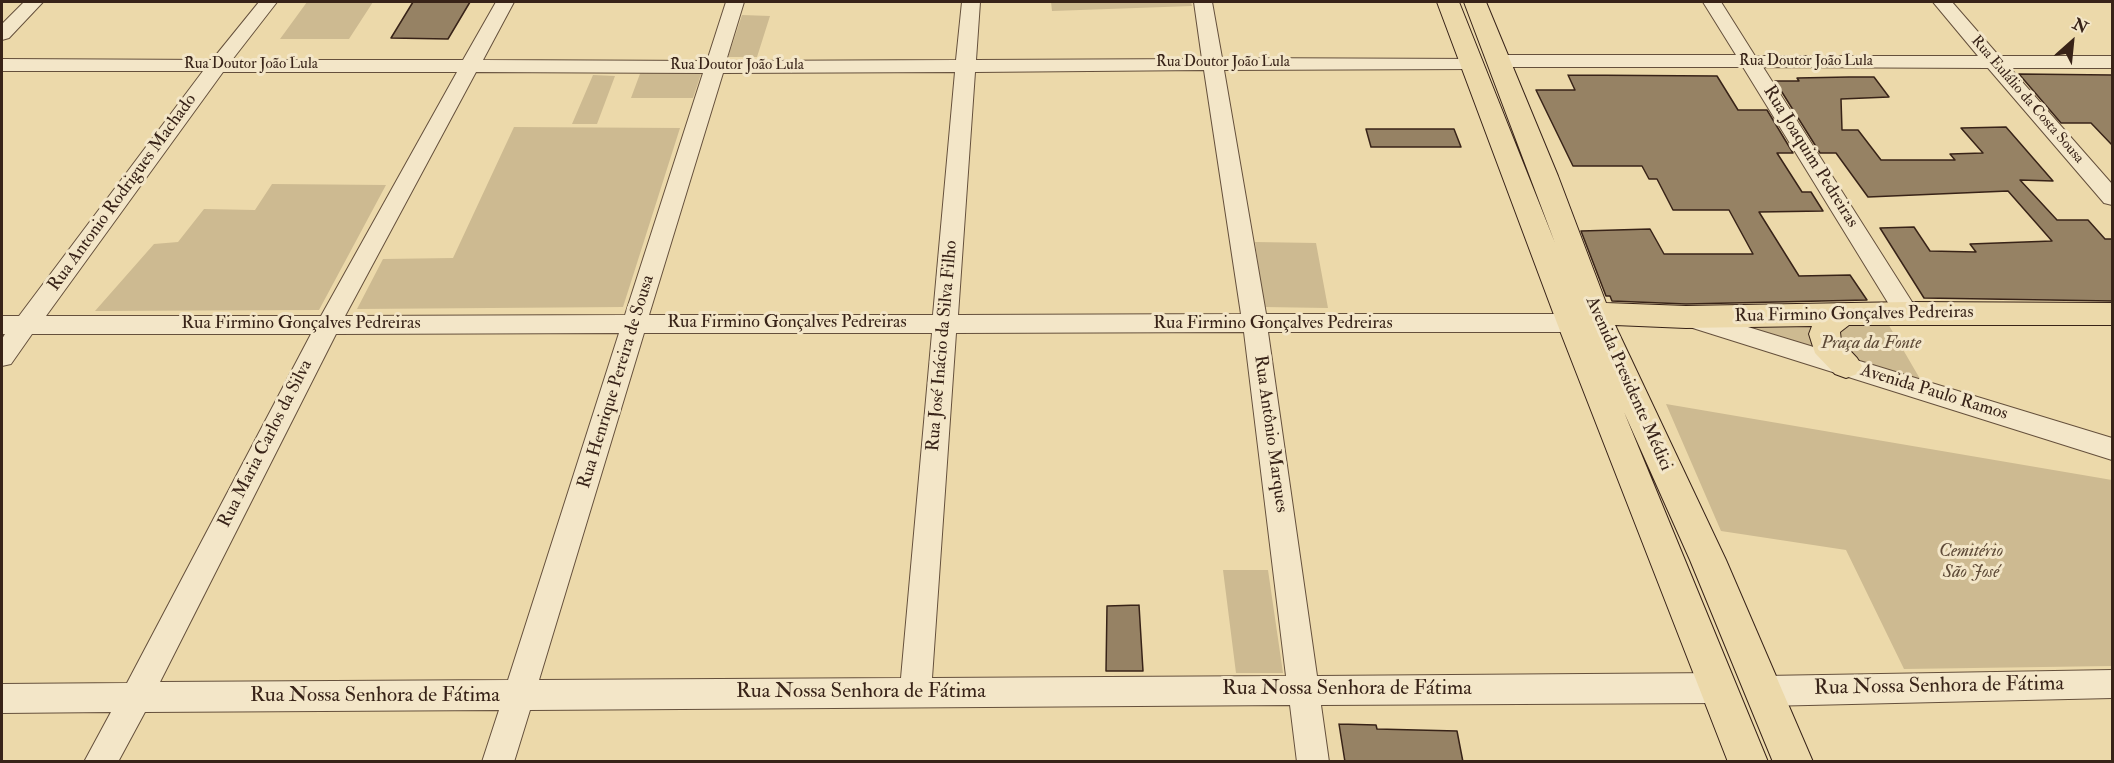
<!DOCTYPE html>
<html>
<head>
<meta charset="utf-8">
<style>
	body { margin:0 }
	#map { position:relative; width:2114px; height:763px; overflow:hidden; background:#ecd9aa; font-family:"IM FELL Double Pica",serif }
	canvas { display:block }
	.frame { position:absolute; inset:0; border:3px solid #382318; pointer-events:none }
	.north { position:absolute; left:2042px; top:12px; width:60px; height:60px; -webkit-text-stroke:4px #f3e6c8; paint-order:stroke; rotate:27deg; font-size:16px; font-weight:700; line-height:24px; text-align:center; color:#382318 }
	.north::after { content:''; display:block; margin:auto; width:21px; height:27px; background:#382318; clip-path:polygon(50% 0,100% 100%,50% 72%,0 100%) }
</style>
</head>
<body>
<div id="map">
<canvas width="2114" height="763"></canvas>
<div class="frame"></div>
<div class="north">N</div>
</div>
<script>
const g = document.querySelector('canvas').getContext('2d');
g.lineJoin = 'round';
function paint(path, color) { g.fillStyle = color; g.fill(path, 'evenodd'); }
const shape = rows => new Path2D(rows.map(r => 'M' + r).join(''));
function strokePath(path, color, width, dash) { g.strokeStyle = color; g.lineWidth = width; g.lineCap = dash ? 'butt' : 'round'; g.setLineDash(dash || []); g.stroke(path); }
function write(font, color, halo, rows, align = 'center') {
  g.font = font + ' "IM FELL Double Pica",serif'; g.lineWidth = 6; g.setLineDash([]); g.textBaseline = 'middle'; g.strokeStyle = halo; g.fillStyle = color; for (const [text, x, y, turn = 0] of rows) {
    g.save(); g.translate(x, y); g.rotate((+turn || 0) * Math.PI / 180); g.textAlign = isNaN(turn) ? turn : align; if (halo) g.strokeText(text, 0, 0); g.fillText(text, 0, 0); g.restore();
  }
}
paint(shape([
	[307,2,373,2,349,39,280,39],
	[1051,2,1191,2,1192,6,1052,11],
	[742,15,770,16,757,57,728,57],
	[641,71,702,71,693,98,631,98],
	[593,75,615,76,597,124,572,124],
	[514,127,680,128,623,307,357,309,383,259,453,258],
	[272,184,386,185,319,310,95,311,154,244,178,242,204,209,255,210],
	[1255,242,1316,243,1328,308,1264,307],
	[1725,321,1887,322,1923,384],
	[1666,404,2112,480,2112,666,1904,669,1846,550,1721,531],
	[1223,570,1268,570,1283,673,1236,673]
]), '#cdba91');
const building = shape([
	[413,2,470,2,448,39,391,38,413,2],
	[2019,74,2112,75,2112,145,2091,123,2061,123,2019,74],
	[1568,75,1717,76,1738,110,1767,110,1793,153,1777,153,1802,192,1811,192,1823,211,1759,212,1799,276,1850,275,1867,300,1686,304,1612,301,1610,296,1606,296,1581,231,1650,229,1664,254,1753,254,1729,210,1673,210,1657,179,1649,179,1642,166,1573,166,1536,90,1575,90,1568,75],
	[1849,77,1874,77,1889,97,1841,99,1842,130,1858,130,1881,160,1955,160,1950,154,1983,153,1961,128,2006,127,2053,181,2020,180,2057,220,2088,220,2105,239,2112,239,2112,301,1924,298,1880,228,1914,227,1930,251,1976,252,1970,244,2052,241,2008,191,1868,197,1836,153,1820,153,1775,81,1799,81,1797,78,1849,77],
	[1366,129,1454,129,1461,147,1371,147,1366,129],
	[1139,605,1143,671,1106,671,1107,606,1139,605],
	[1339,724,1376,725,1377,729,1457,731,1463,762,1345,762,1339,724]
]);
paint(building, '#968264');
strokePath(building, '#382318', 1.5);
const minor = shape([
	[24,2,43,2,9,38,2,40,2,24,24,2],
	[259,2,277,2,232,60,463,60,496,2,514,2,483,60,707,61,726,2,744,2,726,61,956,60,962,2,980,2,976,60,1202,59,1194,2,1212,2,1222,58,1480,59,1483,63,1480,67,1473,69,1224,70,1266,314,1572,314,1581,317,1584,323,1581,329,1572,332,1268,332,1317,676,1720,673,1731,678,1736,688,1731,698,1720,703,1321,705,1329,762,1297,762,1290,705,530,710,514,762,482,762,499,710,145,712,118,762,84,762,111,712,2,713,2,684,127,683,311,334,32,334,11,364,2,366,2,339,5,334,2,334,2,316,19,316,203,71,2,71,2,59,212,60,259,2],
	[1204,70,1241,314,958,315,975,72,1204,70],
	[223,72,457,72,321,316,46,316,223,72],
	[476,72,703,73,625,315,345,316,476,72],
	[955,72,933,315,649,315,723,73,955,72],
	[1244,332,1286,676,932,678,956,333,1244,332],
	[619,333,508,680,160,682,336,334,619,333],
	[644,333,932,333,901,678,539,680,644,333],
	[1703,2,1721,2,1755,56,1978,56,1933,2,1952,2,1999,56,2112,56,2112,68,2010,68,2112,184,2112,205,2104,203,1988,68,1763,67,1919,313,1916,319,1907,322,1898,319,1743,67,1499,67,1492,65,1489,61,1492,57,1499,55,1736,55,1703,2],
	[1689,309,2112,438,2112,460,1680,324,1677,318,1680,312,1689,309],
	[2112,670,2112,698,1765,706,1754,701,1749,691,1754,681,1765,676,2112,670]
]);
const major = shape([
	[1437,2,1459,2,1555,243,1464,2,1486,2,1558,176,1606,303,1686,306,1907,302,2112,303,2112,325,1849,325,1840,332,1841,341,1857,358,1862,366,1857,374,1846,378,1835,374,1815,353,1809,334,1812,326,1686,328,1615,325,1726,560,1813,762,1773,762,1690,560,1624,412,1768,762,1728,762,1557,323,1437,2]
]);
strokePath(minor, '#65503c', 2);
strokePath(major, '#382318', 2);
paint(minor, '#f3e6c8');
paint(major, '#ecd9aa');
write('15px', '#382318', '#f3e6c8', [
	["Rua Doutor João Lula",1806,62],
	["Rua Doutor João Lula",1223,63],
	["Rua Doutor João Lula",251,65],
	["Rua Doutor João Lula",737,66],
	["Rua Eulálio da Costa Sousa",2027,100,49]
]);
write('18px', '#382318', '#f3e6c8', [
	["Rua Joaquim Pedreiras",1810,157,58],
	["Rua Antonio Rodrigues Machado",123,193,-54],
	["Rua Firmino Gonçalves Pedreiras",1854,315,-1],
	["Rua Firmino Gonçalves Pedreiras",787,323],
	["Rua Firmino Gonçalves Pedreiras",301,324],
	["Rua Firmino Gonçalves Pedreiras",1273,324],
	["Rua José Inácio da Silva Filho",943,346,-85],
	["Rua Henrique Pereira de Sousa",617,382,-73],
	["Avenida Presidente Médici",1628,384,66],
	["Avenida Paulo Ramos",1934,393,17],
	["Rua Antônio Marques",1270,434,82],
	["Rua Maria Carlos da Silva",266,444,-63]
]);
write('italic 18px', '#5d4936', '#f3e6c8', [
	["Praça da Fonte",1871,344],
	["Cemitério",1971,552],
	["São José",1971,573]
]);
write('21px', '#382318', '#f3e6c8', [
	["Rua Nossa Senhora de Fátima",1939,687,-1],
	["Rua Nossa Senhora de Fátima",1347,689],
	["Rua Nossa Senhora de Fátima",861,692],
	["Rua Nossa Senhora de Fátima",375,696]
]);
</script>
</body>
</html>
